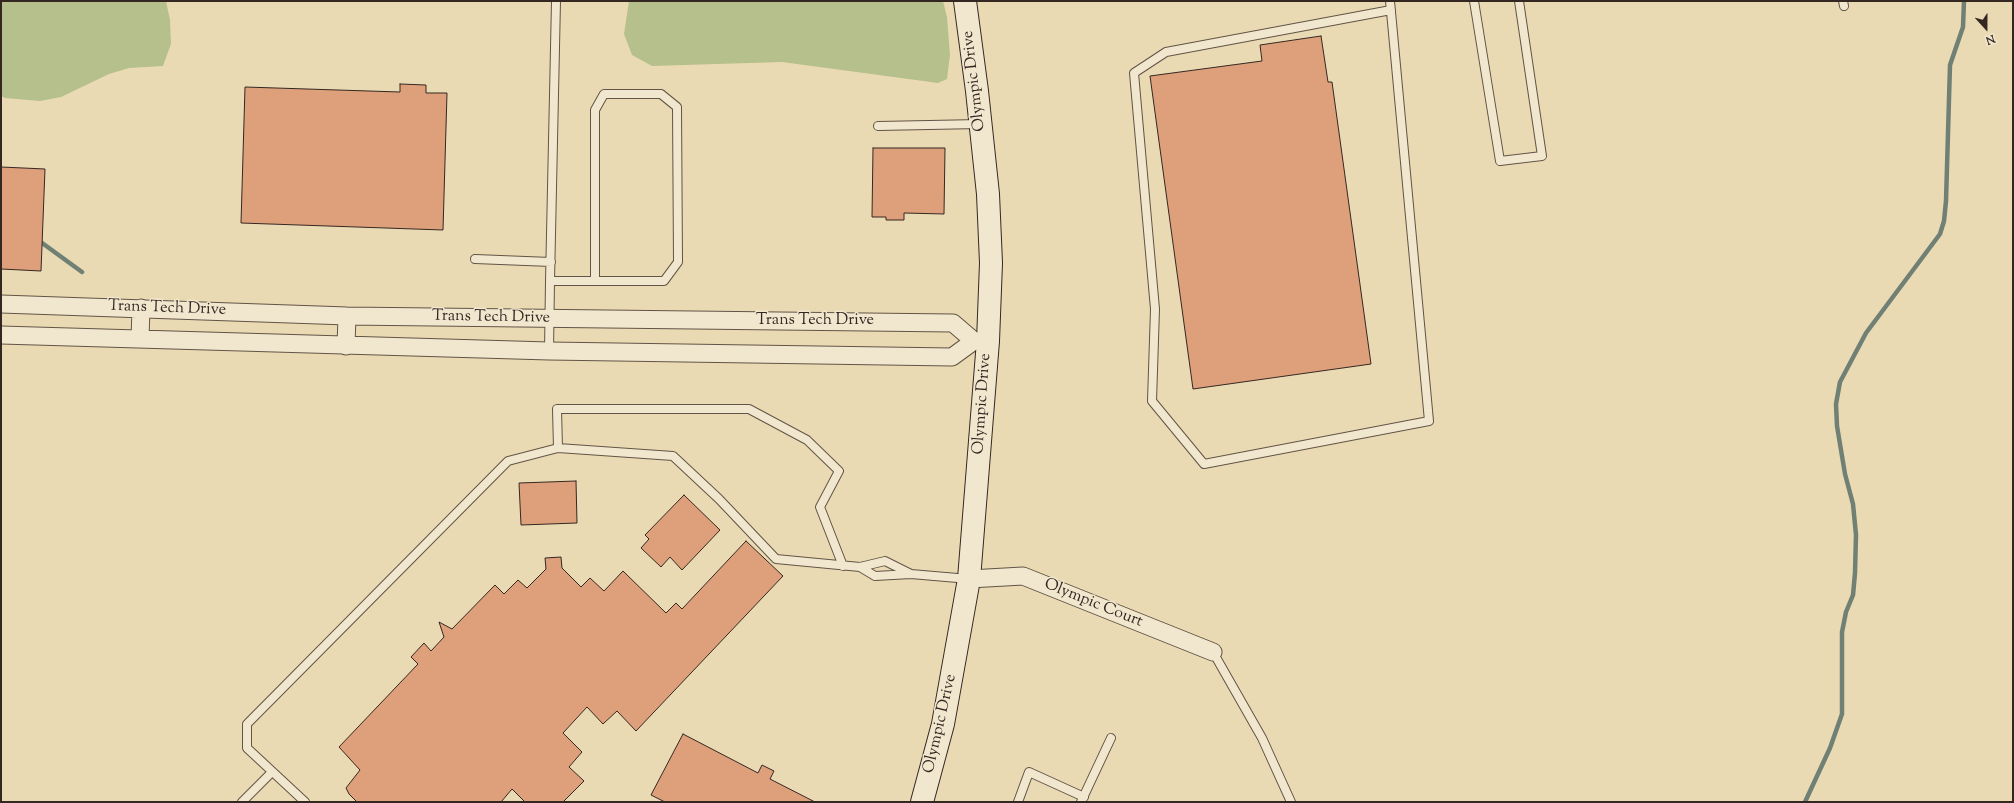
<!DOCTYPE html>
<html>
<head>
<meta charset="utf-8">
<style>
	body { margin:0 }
	#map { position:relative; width:2014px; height:803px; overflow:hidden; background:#eadab3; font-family:"Sorts Mill Goudy",serif }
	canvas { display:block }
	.frame { position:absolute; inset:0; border:2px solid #342722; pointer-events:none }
	.north { position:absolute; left:1966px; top:8px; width:40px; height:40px; -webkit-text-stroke:3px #f1e7ce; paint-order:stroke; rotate:159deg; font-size:11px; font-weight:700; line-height:16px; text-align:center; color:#342722 }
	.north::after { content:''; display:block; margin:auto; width:14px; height:18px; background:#342722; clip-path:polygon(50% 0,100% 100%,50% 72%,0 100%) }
</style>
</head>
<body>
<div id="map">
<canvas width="2014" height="803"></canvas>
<div class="frame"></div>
<div class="north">N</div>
</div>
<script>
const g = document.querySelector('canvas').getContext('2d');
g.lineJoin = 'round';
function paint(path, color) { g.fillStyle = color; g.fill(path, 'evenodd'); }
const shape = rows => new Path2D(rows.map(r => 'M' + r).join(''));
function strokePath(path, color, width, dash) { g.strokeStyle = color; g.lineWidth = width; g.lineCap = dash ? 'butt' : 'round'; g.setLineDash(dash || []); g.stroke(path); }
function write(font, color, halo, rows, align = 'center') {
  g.font = font + ' "Sorts Mill Goudy",serif'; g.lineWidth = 3; g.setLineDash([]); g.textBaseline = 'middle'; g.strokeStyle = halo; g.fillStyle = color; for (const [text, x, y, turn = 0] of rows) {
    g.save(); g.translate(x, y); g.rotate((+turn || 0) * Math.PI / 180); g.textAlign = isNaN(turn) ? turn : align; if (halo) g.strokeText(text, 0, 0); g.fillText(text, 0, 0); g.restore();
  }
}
paint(shape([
	[1,1,166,1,170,20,171,44,163,66,129,68,109,74,61,97,40,101,5,98,1,96],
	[629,1,943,1,947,17,950,55,947,79,938,83,782,62,652,66,632,55,624,34]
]), '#b6c08c');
strokePath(shape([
	[38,240,82,272],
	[1805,802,1830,748,1842,714,1842,632,1846,612,1853,595,1855,573,1856,535,1853,504,1845,474,1837,426,1836,404,1840,382,1866,333,1940,234,1944,221,1946,201,1950,65,1963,27,1964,1]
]), '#708075', 4.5);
const building = shape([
	[1321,36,1328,82,1332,82,1371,364,1193,389,1150,76,1262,61,1260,45,1321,36],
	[400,84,426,85,426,93,447,93,443,230,241,223,245,87,400,92,400,84],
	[873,148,945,148,944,214,904,213,904,220,886,220,886,217,872,217,873,148],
	[1,167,45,169,41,271,1,269,1,167],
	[576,481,577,523,521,525,519,483,576,481],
	[684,495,720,530,682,570,670,557,661,567,641,548,649,539,645,535,684,495],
	[746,541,783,576,636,731,617,711,603,724,587,707,563,733,582,752,569,767,584,781,563,802,525,802,512,789,501,802,357,802,349,794,346,788,360,770,339,747,418,664,411,657,424,643,431,651,444,637,439,622,452,629,495,585,504,594,518,580,527,588,546,569,545,558,561,557,562,568,581,587,590,578,604,591,623,571,666,613,676,603,682,609,746,541],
	[683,734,758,773,762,765,774,771,770,779,815,802,665,802,651,795,683,734]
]);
paint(building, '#dda07b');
strokePath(building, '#342722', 1);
const lane = shape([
	[1390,1,1429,421,1204,464,1152,401,1155,309,1134,73,1166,52,1391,10],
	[1474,1,1500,161,1542,156,1519,1],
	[1843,1,1844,6],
	[878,126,980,124],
	[475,259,551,262],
	[550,281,556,1],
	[549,351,550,281,664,281,678,262,677,107,661,94,604,94,595,110,595,281],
	[558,448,557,409,749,409,807,440,839,471,820,507,843,566],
	[860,567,875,576,911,574,969,579],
	[1213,652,1262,738,1291,802],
	[242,802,272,772],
	[305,802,247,748,247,724,508,461,558,448,673,456,719,499,776,559,860,567,885,561,911,574],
	[1018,802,1029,772,1084,797],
	[1081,802,1111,738]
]);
const street = shape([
	[1,304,347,316,953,323,974,341],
	[1,335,549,351,952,357,974,341,988,341],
	[140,339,141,308],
	[346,346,347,316],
	[969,579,1023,576,1213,652]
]);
const secondary = shape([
	[922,802,943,724,969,579,988,341,991,263,988,194,977,91,965,1]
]);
strokePath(lane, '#625446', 10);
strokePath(street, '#625446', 19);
strokePath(secondary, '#342722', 24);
strokePath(lane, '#f1e7ce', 8);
strokePath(street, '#f1e7ce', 17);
strokePath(secondary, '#f1e7ce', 22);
write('16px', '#342722', '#f1e7ce', [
	["Olympic Drive",975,81,-97],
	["Trans Tech Drive",167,309,2],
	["Trans Tech Drive",491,318,1],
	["Trans Tech Drive",815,321],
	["Olympic Drive",983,404,-86],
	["Olympic Court",1093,604,22],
	["Olympic Drive",941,724,-77]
]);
</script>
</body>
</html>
